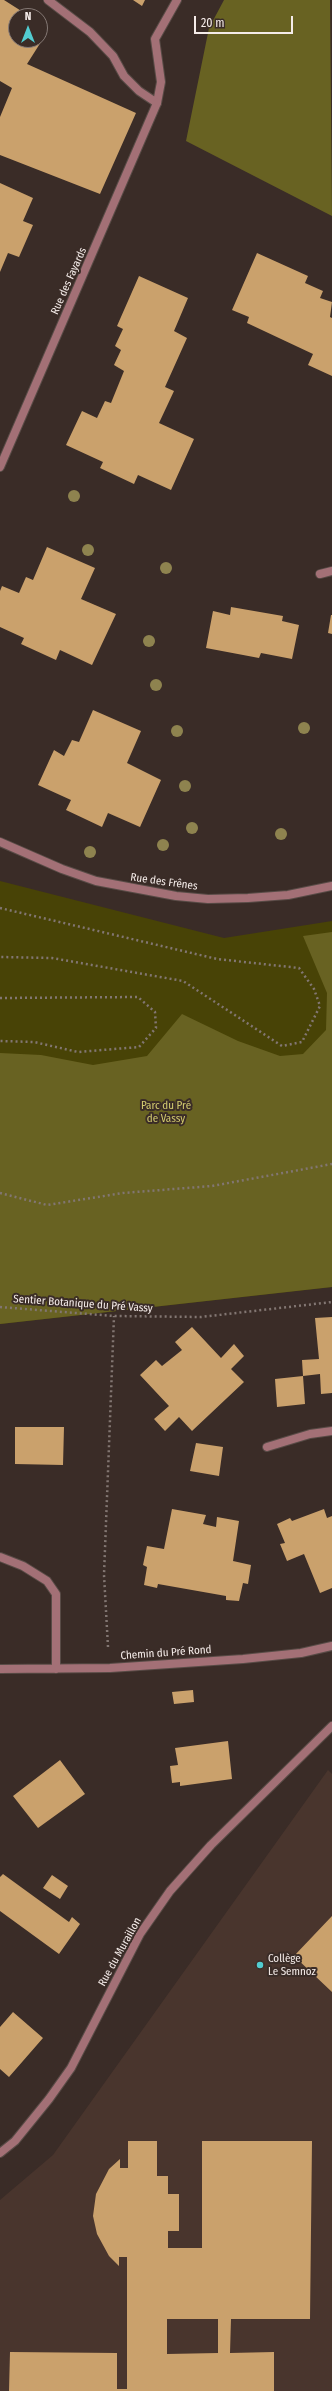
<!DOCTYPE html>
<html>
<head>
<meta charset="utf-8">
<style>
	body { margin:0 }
	#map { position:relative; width:332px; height:2391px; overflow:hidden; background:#3a2c27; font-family:"Fira Sans Condensed",sans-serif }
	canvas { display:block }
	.north { position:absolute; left:8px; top:8px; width:40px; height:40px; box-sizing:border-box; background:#3a2c27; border:1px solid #857975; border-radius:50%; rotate:0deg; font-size:11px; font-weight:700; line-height:16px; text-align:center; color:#f5ece9 }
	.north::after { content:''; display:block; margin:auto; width:14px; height:18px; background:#52ccd0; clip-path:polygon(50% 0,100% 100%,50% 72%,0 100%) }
	.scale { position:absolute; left:194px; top:16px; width:99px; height:18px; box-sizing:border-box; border:2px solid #f5ece9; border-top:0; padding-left:5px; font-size:12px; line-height:14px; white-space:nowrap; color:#f5ece9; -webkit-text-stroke:3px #3a2c27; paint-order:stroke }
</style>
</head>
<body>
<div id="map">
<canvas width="332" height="2391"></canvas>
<div class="north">N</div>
<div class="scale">20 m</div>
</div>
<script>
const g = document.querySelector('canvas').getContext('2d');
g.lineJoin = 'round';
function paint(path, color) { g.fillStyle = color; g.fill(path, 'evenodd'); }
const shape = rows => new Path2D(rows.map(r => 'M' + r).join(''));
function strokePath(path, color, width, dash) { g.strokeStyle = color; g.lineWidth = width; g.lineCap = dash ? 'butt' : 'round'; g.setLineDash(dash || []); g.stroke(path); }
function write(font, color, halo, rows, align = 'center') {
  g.font = font + ' "Fira Sans Condensed",sans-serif'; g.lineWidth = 4; g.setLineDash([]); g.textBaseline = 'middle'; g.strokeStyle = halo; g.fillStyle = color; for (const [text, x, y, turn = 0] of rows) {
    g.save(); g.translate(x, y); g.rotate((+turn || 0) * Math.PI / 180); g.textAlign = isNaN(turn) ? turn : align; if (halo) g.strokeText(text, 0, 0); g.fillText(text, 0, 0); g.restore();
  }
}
paint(shape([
	[328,1770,332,1774,332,2391,0,2391,0,2200,53,2155]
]), '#49352d');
paint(shape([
	[0,881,224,938,332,921,332,1287,0,1324]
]), '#484306');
paint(shape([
	[224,0,330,0,332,216,186,141,209,28],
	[332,932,332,1287,0,1324,0,1053,41,1055,93,1065,147,1056,182,1014,238,1041,280,1056,303,1054,326,1030,327,993,303,936]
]), '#686222');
paint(shape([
	[0,0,4,0,26,14,24,16,16,16,16,40,40,40,40,30,46,34,27,64,136,113,100,194,0,155,0,117,12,88,0,81],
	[133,0,145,0,142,6],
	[0,183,33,198,23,221,33,225,19,257,8,253,0,272],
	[257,253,308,276,305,283,323,291,320,298,332,302,330,317,332,318,332,376,308,365,313,354,247,323,249,317,232,310],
	[139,276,188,298,174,331,187,338,165,387,174,391,159,423,194,439,171,490,138,475,134,484,100,468,103,462,66,445,82,411,97,418,105,401,111,403,124,371,114,365,121,350,115,346,123,329,117,326],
	[47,547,95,568,81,599,116,614,92,665,60,650,56,660,21,644,24,638,0,627,0,591,2,586,19,593,26,577,33,580],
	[231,607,283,616,282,621,299,625,292,659,261,653,259,658,206,648,213,611,230,615],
	[331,615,332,615,332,634,328,633],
	[93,710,141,731,127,763,161,780,140,827,108,813,102,827,66,810,71,800,38,785,54,750,64,756,72,740,79,742],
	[332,1317,332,1393,321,1394,320,1374,303,1376,302,1360,319,1359,315,1318],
	[192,1327,221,1358,234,1344,244,1356,231,1369,244,1382,192,1431,179,1417,165,1431,154,1419,169,1406,140,1375,156,1360,162,1366,182,1350,175,1342],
	[303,1376,305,1404,277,1407,275,1379],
	[15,1427,64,1427,63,1465,15,1464],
	[196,1443,223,1447,219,1476,190,1471],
	[172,1509,206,1515,203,1524,216,1527,217,1517,239,1521,233,1561,251,1565,248,1584,243,1583,239,1601,226,1600,226,1596,158,1584,157,1588,144,1585,147,1567,143,1565,147,1546,164,1549],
	[324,1509,327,1518,332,1516,332,1588,320,1593,304,1554,287,1561,280,1544,285,1543,277,1524,290,1518,292,1521],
	[193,1690,194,1702,174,1704,172,1692],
	[228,1741,232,1779,180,1786,180,1782,172,1783,170,1766,178,1765,175,1748],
	[60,1760,85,1794,38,1828,13,1796],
	[3,1874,69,1922,72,1917,80,1924,59,1954,0,1911,0,1877],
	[52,1875,68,1886,60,1899,43,1888],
	[332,1916,332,1992,294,1956],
	[13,2012,43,2038,9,2077,0,2069,0,2027],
	[128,2141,157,2141,157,2176,168,2176,168,2194,179,2194,179,2231,168,2231,168,2248,202,2248,202,2141,312,2141,310,2319,231,2319,230,2353,274,2352,274,2391,9,2391,10,2352,117,2353,117,2389,127,2389,127,2257,119,2257,119,2266,109,2256,97,2234,93,2216,96,2194,109,2169,120,2159,120,2168,128,2168],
	[167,2319,218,2319,218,2353,167,2354]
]), '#caa16c');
const lane = shape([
	[48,0,90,32,113,56,124,76,139,91,157,103,161,82,155,39,177,0],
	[320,574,332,571]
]);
const street = shape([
	[0,467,157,103],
	[0,842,62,869,96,881,176,896,208,899,248,898,288,895,332,886],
	[267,1447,310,1434,332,1431],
	[0,1557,23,1566,47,1581,56,1594,56,1669],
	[0,1669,110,1668,243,1659,301,1653,332,1646],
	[0,2153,15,2141,49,2099,71,2068,140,1934,170,1891,211,1845,332,1726]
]);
strokePath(lane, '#584b46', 10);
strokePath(street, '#584b46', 10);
strokePath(shape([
	[0,908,217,959,299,968,314,989,320,1006,302,1042,282,1046,183,981,52,958,0,957],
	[0,998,138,997,155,1012,156,1028,139,1047,78,1052,34,1042,0,1041],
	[0,1193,47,1205,123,1193,212,1186,332,1164],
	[0,1307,114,1316,201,1317,332,1302],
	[108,1647,104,1575,114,1316]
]), '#827672', 2.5, [2, 3]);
strokePath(lane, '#a37076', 8);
strokePath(street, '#a37076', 8);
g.fillStyle = '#8e834f';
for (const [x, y] of [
	[74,496],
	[88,550],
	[166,568],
	[149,641],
	[156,685],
	[304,728],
	[177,731],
	[185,786],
	[192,828],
	[281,834],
	[163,845],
	[90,852]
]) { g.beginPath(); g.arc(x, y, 6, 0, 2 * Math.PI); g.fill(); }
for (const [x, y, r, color] of [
	[260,1965,4,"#52ccd0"]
]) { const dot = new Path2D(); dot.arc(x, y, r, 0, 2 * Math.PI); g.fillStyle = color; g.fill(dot); strokePath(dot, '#3a2c27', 1.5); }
write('11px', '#f5ece9', '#3a2c27', [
	["Rue des Fayards",69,281,-66],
	["Rue des Frênes",164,882,8],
	["Sentier Botanique du Pré Vassy",83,1304,4],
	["Chemin du Pré Rond",166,1653,-4],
	["Rue du Muraillon",120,1952,-61]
]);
write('11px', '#d3cb6f', '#3a2c27', [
	["Parc du Pré",166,1106],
	["de Vassy",166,1119]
]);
write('11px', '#f5ece9', '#3a2c27', [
	["Collège",268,1959],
	["Le Semnoz",268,1972]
], 'left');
</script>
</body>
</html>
